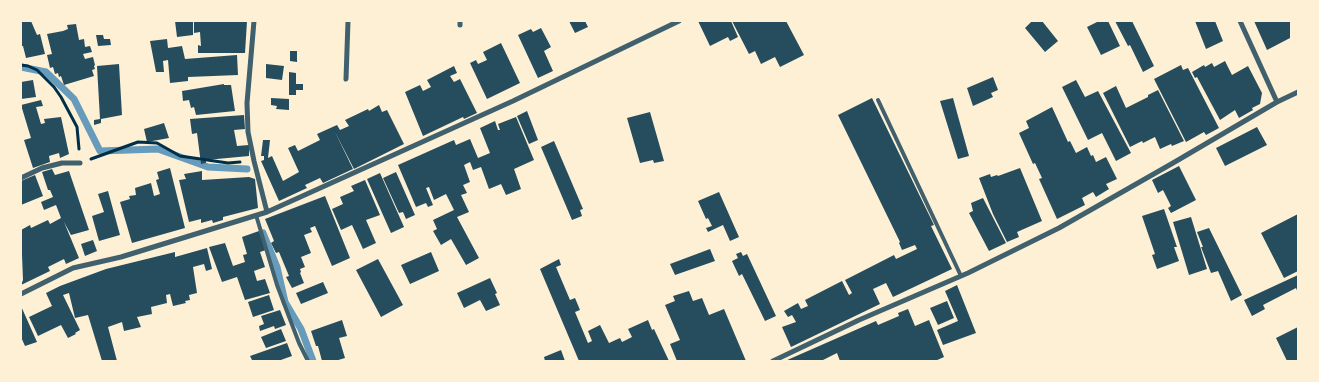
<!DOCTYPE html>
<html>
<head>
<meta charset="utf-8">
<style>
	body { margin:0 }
	#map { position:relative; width:1319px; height:382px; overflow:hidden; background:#fdf0d5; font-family:"Varela Round",sans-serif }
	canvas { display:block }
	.frame { position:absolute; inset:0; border:22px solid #fdf0d5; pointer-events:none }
</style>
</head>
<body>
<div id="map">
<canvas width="1319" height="382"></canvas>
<div class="frame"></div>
</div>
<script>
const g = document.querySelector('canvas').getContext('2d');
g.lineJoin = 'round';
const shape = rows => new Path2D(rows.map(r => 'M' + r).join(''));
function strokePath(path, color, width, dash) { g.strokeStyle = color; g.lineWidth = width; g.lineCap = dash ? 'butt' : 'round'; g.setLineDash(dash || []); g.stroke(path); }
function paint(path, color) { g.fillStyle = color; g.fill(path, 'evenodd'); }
strokePath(shape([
	[21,67,46,72,74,99,100,151,158,149,208,167,247,169],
	[263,233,277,267,285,302,301,329,313,361]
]), '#669bbc', 7);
paint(shape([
	[21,21,31,21,37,35,40,34,45,54,26,58,23,46,21,46],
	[175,21,193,21,193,35,177,37],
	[194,21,247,21,245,53,198,53,198,45,201,46,200,32,194,33],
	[569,21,585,21,588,27,575,33],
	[698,21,731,21,738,37,730,41,728,37,710,46],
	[732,21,786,21,804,55,780,67,775,57,761,64,755,51,749,54],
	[1032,21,1042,21,1058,41,1045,52,1025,28],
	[1099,21,1108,21,1120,46,1101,55,1087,27],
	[1115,21,1132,21,1154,66,1143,72,1130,45,1128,46],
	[1195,21,1215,21,1223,41,1206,49],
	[1254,21,1290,21,1290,38,1267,50],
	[76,24,79,40,84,39,85,47,90,46,92,52,83,54,85,59,93,57,95,65,94,66,95,69,92,70,94,76,64,85,61,76,59,77,58,73,55,74,53,67,50,68,47,55,52,54,47,34,63,31,68,29,67,25],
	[541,28,551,47,544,51,553,71,538,78,518,35,531,29,533,32],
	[96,35,103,35,104,39,110,39,111,45,98,46],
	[167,39,168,48,182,46,185,59,237,55,238,75,188,77,188,81,170,83,168,60,163,61,164,72,156,72,150,41],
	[501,43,520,83,487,99,470,63,476,60,478,64,487,60,483,52],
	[290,51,297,51,297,62,290,61],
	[1225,61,1232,75,1248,66,1262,93,1260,104,1252,108,1253,110,1239,118,1235,110,1220,120,1197,77,1195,78,1192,72,1204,65,1205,67,1212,63,1214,67],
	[119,64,122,115,101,119,101,123,94,125,94,120,100,119,97,66],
	[266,64,284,66,282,80,266,78],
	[1181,65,1183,70,1188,68,1219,128,1206,135,1204,132,1186,142,1154,79],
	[454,66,457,73,450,76,454,82,460,79,477,113,464,119,463,117,423,136,405,92,420,85,423,91,431,87,427,80],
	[289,72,296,73,296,84,303,84,303,90,296,90,296,95,289,95],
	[993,77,998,90,991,93,993,97,973,106,967,88],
	[33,80,36,97,21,99,21,82],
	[1076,80,1085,97,1098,91,1131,153,1116,161,1102,133,1088,140,1062,87],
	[224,84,224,85,231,85,235,111,196,115,194,107,191,108,189,100,183,101,182,91],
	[1116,86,1126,108,1148,97,1148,95,1158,90,1184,141,1172,146,1171,144,1160,149,1155,137,1143,143,1142,141,1130,147,1103,93],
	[271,98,289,99,289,110,276,109,277,106,271,105],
	[872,98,934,225,931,226,952,269,893,297,886,283,873,289,880,304,791,347,782,327,796,322,792,315,788,317,784,311,798,303,801,309,808,306,805,300,842,281,849,295,852,293,845,280,894,255,896,259,917,249,915,245,902,250,899,243,900,242,838,115],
	[953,98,969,156,958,159,940,101],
	[41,100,43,106,36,107,41,124,45,123,44,119,61,117,69,154,60,158,59,153,49,156,50,162,33,168,24,140,31,138,21,105],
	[379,105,382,112,387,110,404,144,354,169,335,132,353,169,323,183,320,178,305,185,307,188,279,201,261,161,264,160,264,156,261,156,263,140,270,140,268,158,272,156,283,181,299,172,288,148,295,145,298,151,320,140,317,134,337,125,340,130,349,126,345,120,368,109,369,111],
	[1052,107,1068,142,1070,141,1076,153,1087,147,1091,156,1093,155,1096,162,1106,157,1117,179,1106,184,1109,189,1096,197,1093,192,1082,198,1085,205,1057,219,1039,179,1042,178,1035,163,1033,164,1019,133,1029,128,1026,121],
	[527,111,538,140,529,144,517,116],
	[650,112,664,161,654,163,653,160,640,163,627,118],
	[244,115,245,129,234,130,237,146,249,145,249,156,206,160,206,163,201,164,197,133,192,134,190,119],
	[516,117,534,160,514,169,521,189,506,195,501,184,489,189,481,167,473,170,470,162,464,165,470,182,463,185,467,193,461,195,469,212,457,217,479,258,466,265,451,239,441,245,433,231,437,229,433,220,454,210,446,194,434,200,429,187,426,188,433,205,428,207,426,203,416,207,398,165,454,140,456,145,470,139,478,158,490,153,480,128,495,121,498,130,500,130,498,124],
	[164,123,169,138,147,142,144,129],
	[1257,127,1267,145,1225,166,1216,148],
	[554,141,583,209,580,210,582,216,572,220,541,147],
	[1179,166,1196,200,1171,213,1168,208,1171,206,1163,190,1158,193,1152,180],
	[170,168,185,228,132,243,120,202,130,199,129,196,136,195,135,188,151,183,154,196,160,194,156,180,159,179,157,172],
	[1020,168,1042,221,1017,232,1019,237,1007,242,993,214,979,178,990,174,991,177,997,175,998,176],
	[52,169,55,175,69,171,89,230,71,235,64,222,79,258,66,264,64,259,48,267,50,271,21,285,23,280,21,230,30,225,31,228,48,220,50,224,61,218,56,205,44,210,41,202,53,197,50,190,48,190,42,172],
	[202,171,202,180,249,177,255,179,258,208,223,217,223,220,213,223,212,220,201,223,201,219,189,222,179,180,186,179,184,174],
	[396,172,415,215,406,219,403,212,399,213,383,178],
	[380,173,404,227,391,233,367,179],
	[35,175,43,196,21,205,21,181],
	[365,180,380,215,366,220,376,243,363,249,352,225,341,230,332,209,343,204,340,197,354,191,351,186],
	[108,191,120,235,99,241,92,216,104,212,98,194],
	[719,192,739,237,730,241,723,225,708,232,706,228,712,226,708,218,706,219,698,201],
	[325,196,350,258,332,266,315,226,310,228,312,232,304,235,311,253,301,257,305,267,300,269,301,272,300,273,304,283,292,288,286,277,289,276,279,252,276,253,271,243,274,241,265,219],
	[983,198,1006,243,989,251,969,213,973,211,971,203],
	[1164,209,1177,247,1174,247,1179,261,1157,269,1152,255,1155,254,1142,216],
	[1298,214,1298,271,1284,278,1261,233],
	[1191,217,1207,269,1189,275,1173,222],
	[1209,228,1242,295,1231,301,1218,271,1211,273,1201,247,1203,247,1197,232],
	[259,231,266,250,260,252,265,267,254,271,257,281,265,279,270,293,245,300,237,277,222,282,209,247,225,243,233,266,245,262,243,255,247,254,242,237],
	[93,240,97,251,85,256,81,244],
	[207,248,212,269,206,271,204,264,193,267,197,293,189,295,190,300,185,301,186,303,173,306,170,294,166,295,167,303,151,307,152,314,137,317,141,327,124,331,122,322,108,327,117,361,102,361,88,315,75,318,69,293,63,295,80,330,75,333,76,334,68,338,61,325,38,336,29,317,52,306,46,293,60,286,106,269,175,252,175,257],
	[710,249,715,261,675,275,670,264],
	[431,252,439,271,410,284,401,265],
	[741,252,743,256,747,254,776,316,765,321,742,274,739,276,732,261,738,258,736,254],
	[378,259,403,305,381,317,356,270],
	[559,259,561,265,556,267,570,300,575,298,580,310,575,312,588,343,592,341,588,331,600,325,609,343,620,338,622,342,632,337,628,329,648,320,652,330,654,329,669,361,579,361,540,269],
	[1298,275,1298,293,1296,288,1263,305,1265,309,1252,316,1244,300],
	[490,278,497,293,495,294,500,305,486,311,480,300,464,308,457,293],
	[323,282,328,293,301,304,296,293],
	[957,285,976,333,943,345,937,330,958,321,945,291],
	[689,291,693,301,702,298,709,315,724,309,746,361,677,361,670,344,680,340,665,305,675,301,673,296],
	[269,295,274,310,253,317,248,302],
	[947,301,954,318,938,325,930,308],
	[21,306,37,342,25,346,21,337],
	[908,309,915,326,929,320,944,357,935,361,840,361,837,353,821,361,785,361,876,321,878,325,899,316,898,313],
	[280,310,286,325,275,329,274,326,260,331,259,326,264,324,261,316],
	[342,320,347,336,339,338,345,358,335,361,322,361,318,346,316,346,311,331],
	[1298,327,1298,361,1287,361,1276,338],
	[281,329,286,341,266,348,261,337],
	[287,343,292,356,278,361,252,360,250,356],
	[561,350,565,361,545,361,544,357]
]), '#264d5e');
strokePath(shape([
	[21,65,28,66,37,70,54,87,61,97,77,127,79,149],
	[91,159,138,142,157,143,180,156,228,163,240,162]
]), '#003049', 3);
strokePath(shape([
	[878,100,961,276],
	[256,215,277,285,299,343,308,361]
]), '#3f606c', 4);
strokePath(shape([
	[254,21,247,103,248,132,254,161,267,212],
	[1240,21,1277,102],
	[460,25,460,21],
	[346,79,348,21],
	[21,178,42,168,62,163,80,163],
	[21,294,73,268,121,257,267,212,513,101,679,21],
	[773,361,859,320,968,273,1059,228,1173,163,1277,102,1298,92]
]), '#3f606c', 5);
</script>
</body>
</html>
